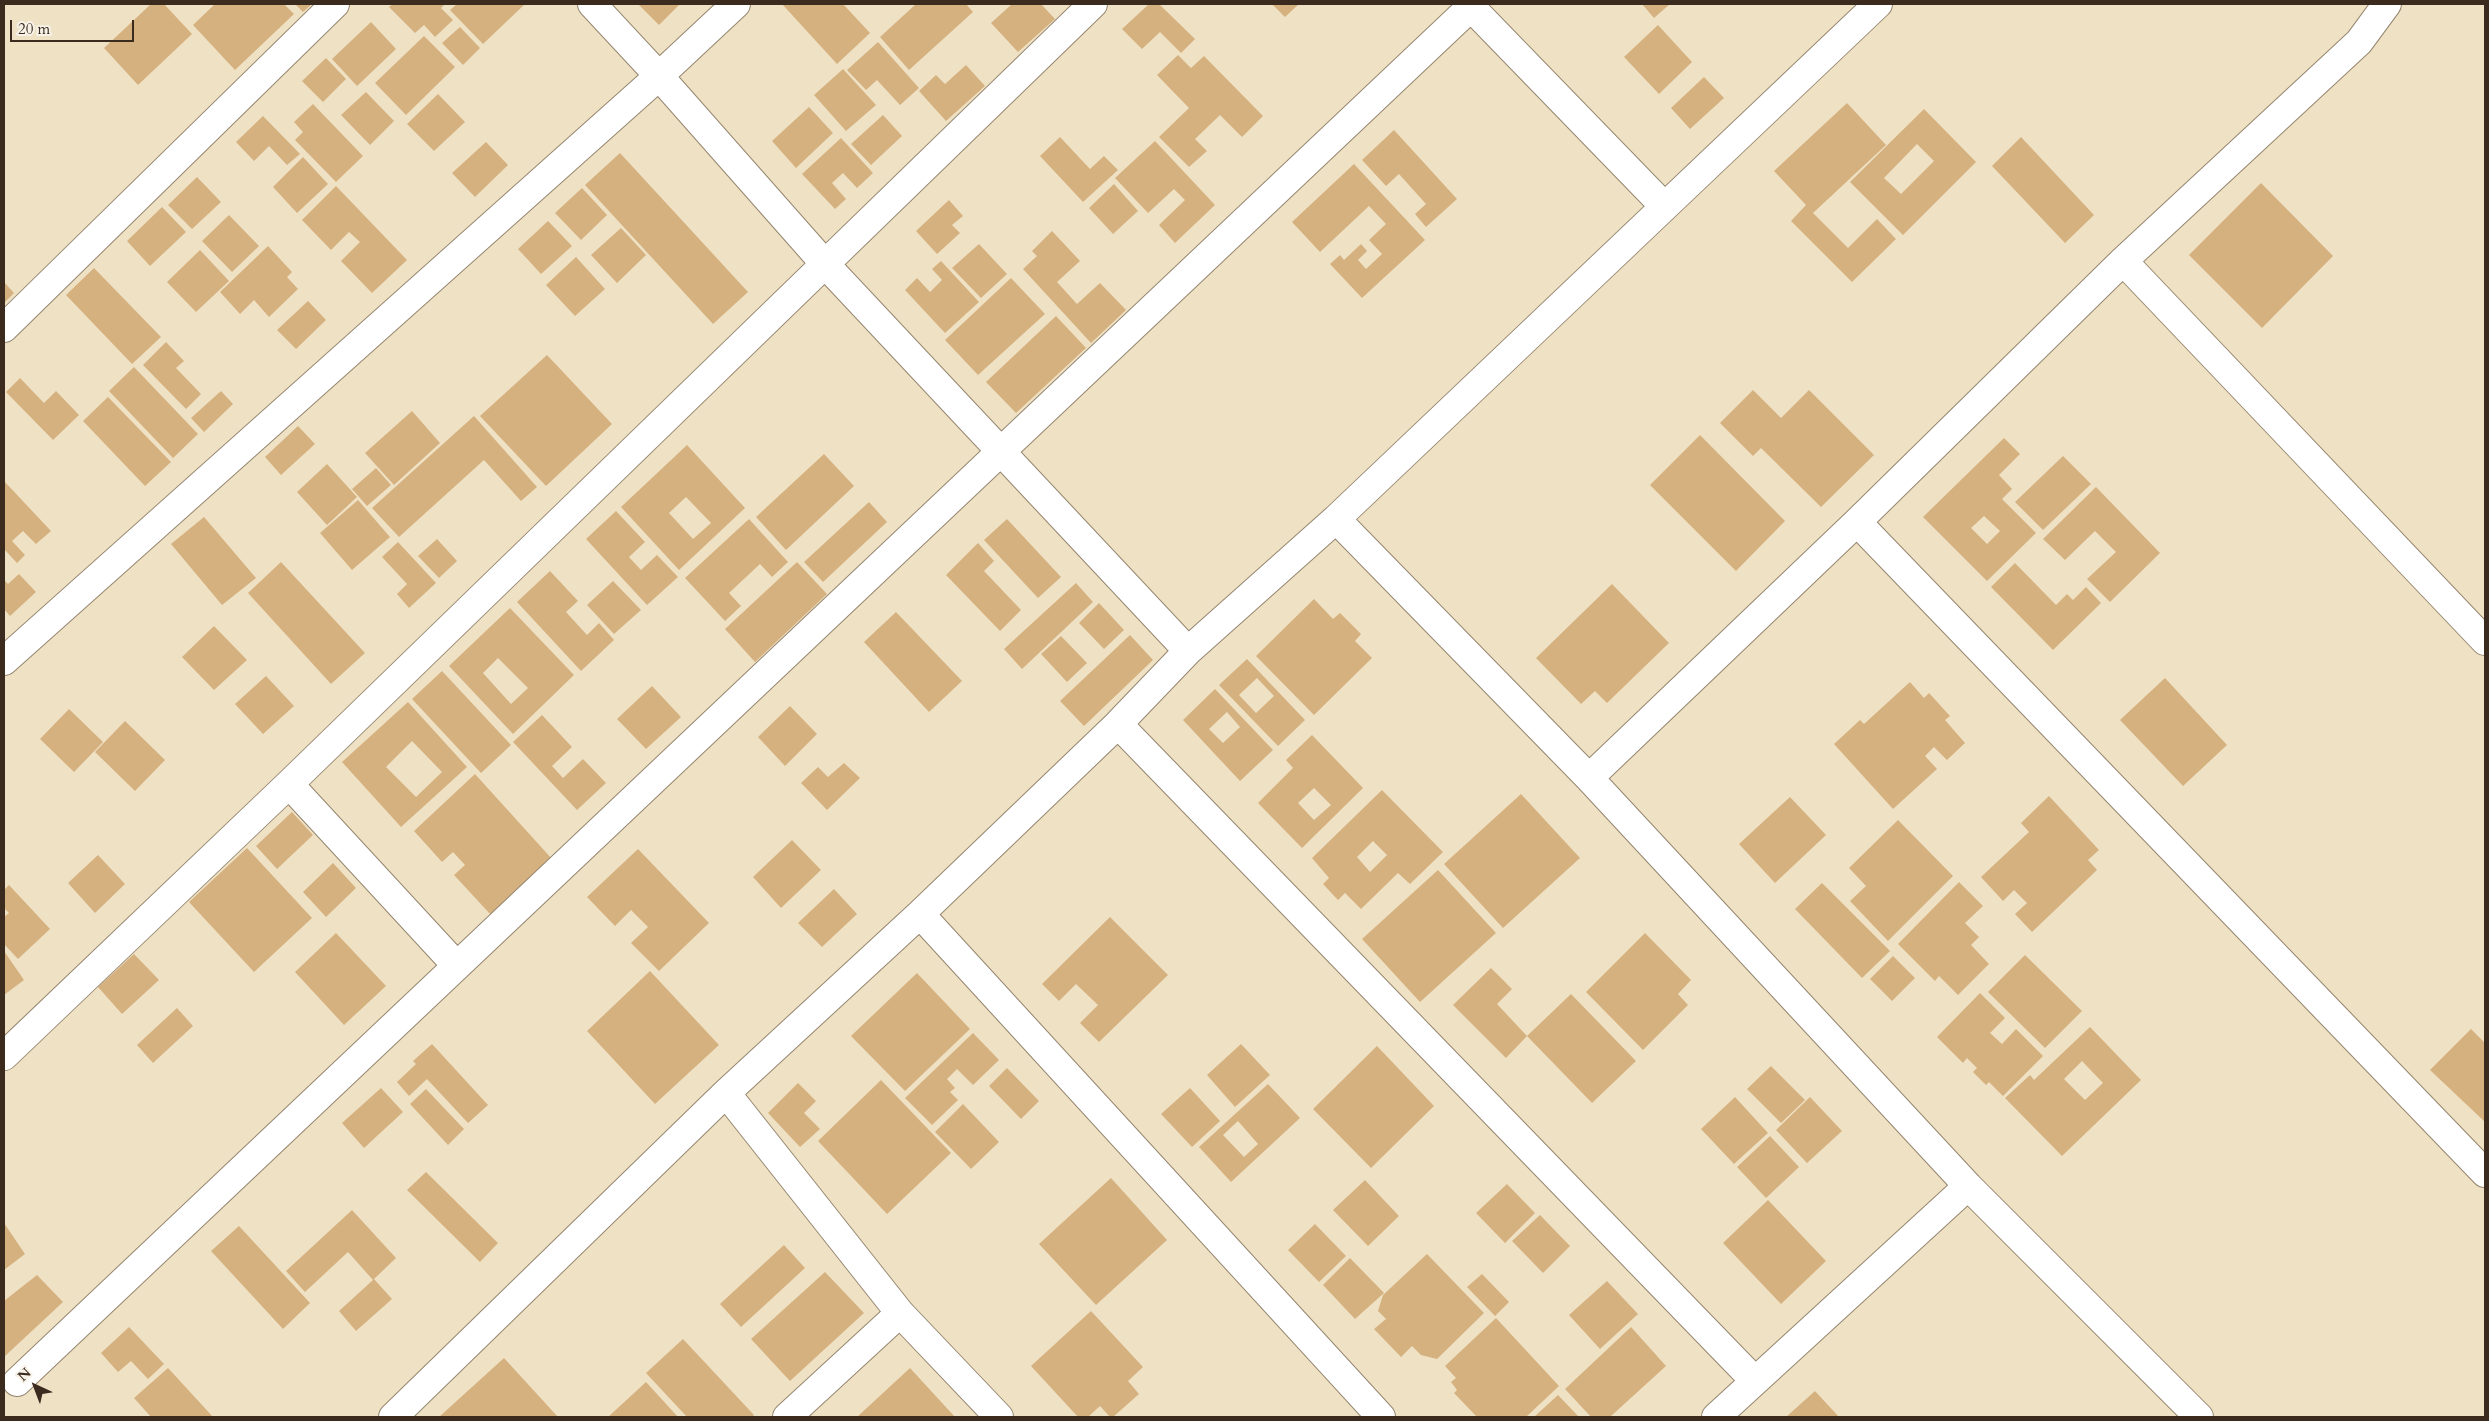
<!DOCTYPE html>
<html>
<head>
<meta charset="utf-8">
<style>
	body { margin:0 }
	#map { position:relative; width:2489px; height:1421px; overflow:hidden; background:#efe1c3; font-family:Cardo,serif }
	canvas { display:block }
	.frame { position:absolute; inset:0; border:5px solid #3b2a1e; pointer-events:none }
	.north { position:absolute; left:10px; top:1361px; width:50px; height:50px; -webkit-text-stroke:4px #f7f3e8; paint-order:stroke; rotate:317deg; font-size:14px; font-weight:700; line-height:20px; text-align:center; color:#3b2a1e }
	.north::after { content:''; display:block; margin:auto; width:18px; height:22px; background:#3b2a1e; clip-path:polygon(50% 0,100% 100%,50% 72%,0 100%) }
	.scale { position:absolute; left:10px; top:20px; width:124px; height:22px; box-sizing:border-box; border:2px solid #3b2a1e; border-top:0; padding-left:6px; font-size:15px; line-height:18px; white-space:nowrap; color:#3b2a1e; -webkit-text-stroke:4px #f7f3e8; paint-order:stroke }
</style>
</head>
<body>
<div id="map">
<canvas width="2489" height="1421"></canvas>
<div class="frame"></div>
<div class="north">N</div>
<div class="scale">20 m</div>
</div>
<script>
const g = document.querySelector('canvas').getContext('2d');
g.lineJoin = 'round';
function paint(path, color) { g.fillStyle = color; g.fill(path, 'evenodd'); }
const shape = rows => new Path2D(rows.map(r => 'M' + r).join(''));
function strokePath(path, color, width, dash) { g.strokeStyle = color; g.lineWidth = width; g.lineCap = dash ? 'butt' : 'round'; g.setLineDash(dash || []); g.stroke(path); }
paint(shape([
	[151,4,164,4,192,34,138,85,104,48],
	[215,4,284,4,294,14,235,70,193,25],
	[295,4,312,4,303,12],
	[393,4,445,4,441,8,453,20,435,37,424,25,415,33,389,7],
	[457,4,525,4,483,44,450,10],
	[638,4,680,4,659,25],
	[782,4,843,4,870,33,837,64],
	[916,4,966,4,973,12,909,70,880,37],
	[1012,4,1041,4,1055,19,1018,52,991,23],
	[1149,4,1159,4,1195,39,1181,53,1160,32,1142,49,1122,29],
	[1272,4,1299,4,1285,17],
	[1642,4,1670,4,1654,18],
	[371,22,396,49,357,86,332,59],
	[1658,25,1692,62,1659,94,1624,57],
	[460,27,480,48,463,65,442,43],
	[424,36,455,67,406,115,375,83],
	[878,42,919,88,900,105,877,80,866,90,847,70],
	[1178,55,1191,68,1204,56,1263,116,1242,137,1220,115,1195,139,1207,151,1189,167,1159,137,1189,108,1157,75],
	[326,58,346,79,323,102,302,81],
	[966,65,985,86,946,121,919,91,936,75,945,84],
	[843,69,876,105,846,131,814,95],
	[1704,77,1724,98,1690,129,1671,108],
	[366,92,394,121,370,145,341,115],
	[438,94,465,122,434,151,407,124],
	[1847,103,1886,145,1813,213,1848,248,1877,219,1896,239,1852,282,1791,221,1806,205,1774,171],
	[313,104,363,156,336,182,295,140,303,132,294,122],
	[809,107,833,133,796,168,772,141],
	[1924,109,1976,162,1903,235,1850,182],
	[1917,144,1934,161,1901,194,1884,178],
	[883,115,902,136,871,165,851,144],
	[263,116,300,154,287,165,269,146,254,161,236,142],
	[1394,130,1457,199,1426,227,1415,214,1426,204,1399,174,1386,186,1362,160],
	[1060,137,1090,169,1104,156,1118,170,1083,202,1040,156],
	[2021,137,2094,215,2065,243,1992,166],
	[841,138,873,173,857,188,843,173,832,183,846,199,835,209,802,174],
	[1155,141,1215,205,1175,243,1159,225,1185,200,1174,189,1148,213,1115,178],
	[486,142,508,165,475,197,452,173],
	[620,153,748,292,713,324,585,185],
	[303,157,328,184,297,213,273,187],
	[1354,164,1425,240,1362,298,1330,264,1340,255,1344,260,1361,244,1367,251,1358,260,1366,269,1382,254,1369,240,1386,224,1369,206,1320,252,1292,222],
	[197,177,221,202,192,229,168,205],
	[2261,183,2333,256,2262,328,2189,255],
	[1114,184,1138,211,1113,234,1089,208],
	[336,186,407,260,372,293,341,261,360,242,349,232,331,250,302,220],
	[582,188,607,215,581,240,555,213],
	[949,200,963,216,952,225,960,233,937,254,916,231],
	[162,207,186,232,150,266,127,241],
	[229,215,259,246,232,272,202,241],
	[548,221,572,246,541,274,518,249],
	[621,228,646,255,617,283,591,255],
	[1052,231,1080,261,1057,282,1077,304,1100,283,1126,310,1091,343,1023,269,1037,256,1032,251],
	[979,244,1007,274,981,298,952,268],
	[268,246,292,272,287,277,298,289,269,317,254,300,240,314,220,292],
	[200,250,229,281,196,312,167,282],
	[576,257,605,289,575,316,546,285],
	[941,261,979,302,945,333,905,290,917,278,930,292,942,280,932,269],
	[94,268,161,337,132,364,66,295],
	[1011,278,1045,314,978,375,945,340],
	[4,282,14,293,4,303],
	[308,301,326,320,296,349,277,330],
	[1056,316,1086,348,1016,413,986,382],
	[166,342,184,361,176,368,201,394,186,409,143,365],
	[547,355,612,424,546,486,480,416],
	[134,367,198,434,173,458,109,391],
	[20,378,44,403,56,391,79,415,53,440,6,392],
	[1753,390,1781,418,1809,390,1874,455,1821,507,1761,448,1753,456,1720,423],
	[221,391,233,404,204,432,191,418],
	[108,397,171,462,145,486,83,421],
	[412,411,440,443,394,485,365,453],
	[474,416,537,487,521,501,484,460,399,537,372,508],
	[298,426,315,444,281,475,265,457],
	[1700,435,1785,521,1736,571,1650,485],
	[2004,438,2020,454,1999,475,2012,489,2002,499,2036,533,1987,581,1923,517],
	[1984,516,2000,531,1987,544,1971,528],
	[687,445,745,508,679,570,621,507],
	[686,497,711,523,693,539,669,513],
	[824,454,854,486,786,550,756,517],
	[2063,456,2091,484,2043,530,2015,502],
	[327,464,357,497,327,525,297,492],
	[376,468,391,485,367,506,352,489],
	[4,481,51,531,36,544,23,531,12,541,25,555,17,563,4,549],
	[2096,487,2160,553,2110,602,2087,579,2116,552,2095,531,2065,560,2043,539],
	[358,500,390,537,352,570,320,533],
	[869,502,887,522,823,582,804,562],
	[616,511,645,542,629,557,641,570,657,555,678,577,647,605,586,539],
	[204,517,256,578,222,605,171,544],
	[749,519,788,562,772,577,760,564,729,593,741,606,725,621,685,578],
	[1007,519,1061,577,1038,598,984,540],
	[437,539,457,561,439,578,418,556],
	[398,542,436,583,409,608,397,594,407,584,382,557],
	[978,543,994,561,984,571,1021,610,1000,631,946,575],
	[281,562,365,653,331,684,248,593],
	[797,562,827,594,755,662,725,629],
	[2015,563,2056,605,2067,594,2073,600,2086,587,2101,603,2053,650,1991,587],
	[550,571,578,601,566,612,587,635,599,623,614,640,581,671,517,602],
	[19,574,36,592,10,616,4,609,4,580,8,584],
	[613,581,641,610,614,634,587,605],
	[1076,583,1093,602,1022,669,1004,649],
	[1612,584,1669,643,1607,703,1595,691,1581,704,1536,658],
	[1314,599,1333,619,1340,613,1361,634,1355,641,1372,658,1314,715,1256,656],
	[1099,603,1124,630,1104,649,1079,623],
	[510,608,574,675,513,734,449,666],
	[498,658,528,688,511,704,483,673],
	[896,612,962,681,929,712,864,642],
	[214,626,247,660,214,690,182,657],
	[1130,635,1153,660,1084,726,1060,701],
	[1061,636,1087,663,1067,682,1041,654],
	[1247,659,1305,720,1278,746,1219,685],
	[1257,678,1274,696,1256,713,1239,695],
	[442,671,511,745,481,773,412,699],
	[266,676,294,706,263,734,235,704],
	[2165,678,2227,745,2183,786,2120,720],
	[1910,682,1924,698,1929,693,1950,716,1945,720,1965,743,1947,760,1934,747,1925,756,1937,769,1893,809,1834,744,1860,720,1864,724],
	[652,686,681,717,646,749,617,719],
	[1215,689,1273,750,1240,781,1183,720],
	[1227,712,1240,727,1223,743,1209,729],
	[408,702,467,767,401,827,342,762],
	[412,741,442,772,416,797,386,767],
	[790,706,817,734,785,766,758,737],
	[69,709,103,742,74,772,40,739],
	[542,715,572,747,552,766,563,778,583,759,606,783,577,810,513,742],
	[125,721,165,760,135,791,95,752],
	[1312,735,1363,788,1302,848,1258,803,1293,768,1286,760],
	[1314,788,1331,805,1314,820,1298,803],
	[844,763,860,778,827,810,801,783,818,767,828,777],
	[475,774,552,859,491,915,454,875,465,865,453,852,442,862,414,831],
	[1382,790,1443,852,1410,884,1398,873,1361,909,1345,893,1338,900,1323,884,1329,878,1312,858],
	[1373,841,1387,855,1370,872,1357,857],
	[1521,794,1580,858,1503,928,1444,864],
	[2049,796,2099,850,2088,860,2097,870,2032,932,2015,914,2027,903,2014,890,2003,901,1981,877,2029,832,2021,823],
	[1790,797,1826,835,1775,883,1739,844],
	[292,812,313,835,277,869,256,846],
	[1898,820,1953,876,1888,941,1850,901,1866,886,1849,868],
	[792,840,821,870,781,908,753,877],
	[247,848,312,918,254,972,189,902],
	[638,849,709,923,659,971,631,943,648,927,631,910,615,926,587,897],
	[98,855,125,884,95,913,68,883],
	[333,863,356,888,326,917,303,892],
	[1438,870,1496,933,1420,1002,1362,939],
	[1959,882,1983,906,1965,923,1979,937,1971,945,1989,964,1958,995,1939,976,1935,981,1898,944],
	[1822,883,1890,951,1862,978,1795,909],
	[9,885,50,929,18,959,4,944,4,917,9,913,4,908,4,890],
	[834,889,857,914,822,947,798,923],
	[1110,917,1168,975,1099,1042,1080,1023,1098,1005,1076,984,1059,1001,1042,984],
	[336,933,386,986,344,1025,295,972],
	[1645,933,1691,980,1678,994,1688,1005,1643,1050,1586,992],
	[4,951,24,980,4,995],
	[134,954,159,980,122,1014,98,987],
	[2025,955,2082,1011,2045,1048,1988,992],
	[1893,956,1915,978,1892,1001,1870,979],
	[1491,968,1512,989,1497,1004,1527,1036,1506,1058,1453,1005],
	[650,971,719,1045,655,1104,587,1031],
	[917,973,970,1029,905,1091,851,1036],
	[1980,993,2005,1018,1990,1033,2002,1044,2016,1029,2043,1056,2003,1096,1989,1082,1986,1085,1973,1072,1977,1068,1967,1058,1963,1063,1937,1037],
	[1571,994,1636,1061,1592,1103,1527,1036],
	[177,1008,193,1026,153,1063,137,1045],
	[2090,1027,2141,1080,2062,1156,2005,1098,2030,1075,2034,1080],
	[2082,1061,2103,1083,2085,1100,2064,1079],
	[2471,1029,2485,1043,2485,1122,2430,1070],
	[973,1033,999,1060,973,1085,957,1069,947,1079,955,1088,950,1092,958,1100,932,1125,905,1098],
	[432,1044,488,1105,468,1123,427,1079,409,1096,397,1082,416,1064,413,1061],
	[1241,1044,1270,1075,1235,1107,1207,1075],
	[1377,1046,1434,1106,1371,1168,1313,1109],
	[1771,1066,1805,1100,1781,1123,1747,1089],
	[1007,1068,1039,1101,1021,1119,989,1086],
	[881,1080,951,1153,887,1214,818,1141],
	[798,1083,816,1101,804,1113,820,1129,800,1147,768,1113],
	[1268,1084,1300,1118,1231,1182,1199,1147],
	[1238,1121,1258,1144,1244,1157,1223,1135],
	[381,1088,403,1112,364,1148,342,1123],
	[1190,1088,1220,1121,1192,1147,1161,1114],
	[426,1089,464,1129,448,1145,410,1104],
	[1735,1097,1768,1133,1734,1164,1701,1129],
	[1810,1097,1842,1131,1807,1163,1776,1130],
	[963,1104,999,1142,971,1169,935,1132],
	[1770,1136,1799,1167,1766,1198,1737,1167],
	[426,1172,498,1243,480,1262,407,1190],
	[1111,1178,1167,1240,1096,1305,1039,1244],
	[1365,1180,1399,1216,1368,1246,1333,1210],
	[1507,1184,1535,1213,1505,1243,1476,1213],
	[1768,1200,1826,1261,1781,1304,1723,1243],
	[352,1210,396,1258,374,1279,392,1299,356,1331,339,1311,373,1280,348,1252,305,1292,286,1271],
	[1540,1215,1570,1246,1543,1273,1512,1241],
	[4,1223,25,1254,4,1270],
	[1315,1224,1346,1256,1319,1282,1288,1250],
	[239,1226,310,1303,283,1329,211,1251],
	[784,1245,805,1268,741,1327,720,1304],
	[1427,1254,1484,1313,1437,1359,1421,1355,1412,1346,1401,1357,1374,1329,1386,1319,1378,1311,1383,1295],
	[1350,1258,1384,1293,1355,1319,1323,1285],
	[825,1272,864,1313,790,1381,751,1339],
	[1482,1274,1509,1302,1495,1316,1467,1287],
	[37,1275,63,1302,4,1357,4,1301],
	[1607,1281,1638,1314,1600,1349,1569,1315],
	[1091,1311,1143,1367,1128,1381,1139,1394,1113,1417,1110,1417,1100,1406,1088,1417,1078,1417,1031,1366],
	[1496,1318,1559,1386,1526,1417,1477,1417,1454,1393,1457,1390,1451,1382,1456,1378,1445,1366],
	[129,1327,164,1364,148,1379,131,1361,118,1372,101,1353],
	[1631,1327,1666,1366,1610,1417,1591,1417,1565,1389],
	[683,1339,754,1415,752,1417,687,1417,646,1373],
	[504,1358,558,1417,439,1417],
	[168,1368,213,1417,151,1417,134,1398],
	[910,1368,955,1417,857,1417],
	[646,1382,678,1417,608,1417],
	[1815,1391,1839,1417,1786,1417],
	[1558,1395,1579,1417,1534,1417]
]), '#d6b180');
const minor = shape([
	[592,4,659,76,825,264,1188,651],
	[1468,4,1664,206],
	[2123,261,2485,641],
	[4,328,335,4],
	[1336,519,1589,778,1968,1186,2199,1417],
	[1857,522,2485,1173],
	[4,661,659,76,736,4],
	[1118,724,1755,1381],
	[1589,778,1857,522,2123,261,2359,42,2387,4],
	[289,784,457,966],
	[920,914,1381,1417],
	[4,1056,289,784,1093,4],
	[726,1093,900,1313,999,1417],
	[17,1382,1474,4],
	[393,1417,726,1093,920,914,1118,724,1188,651,1336,519,1878,4],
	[787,1417,900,1313],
	[1716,1417,1968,1186]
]);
strokePath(minor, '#958670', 30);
strokePath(minor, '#fff', 28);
</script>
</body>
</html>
